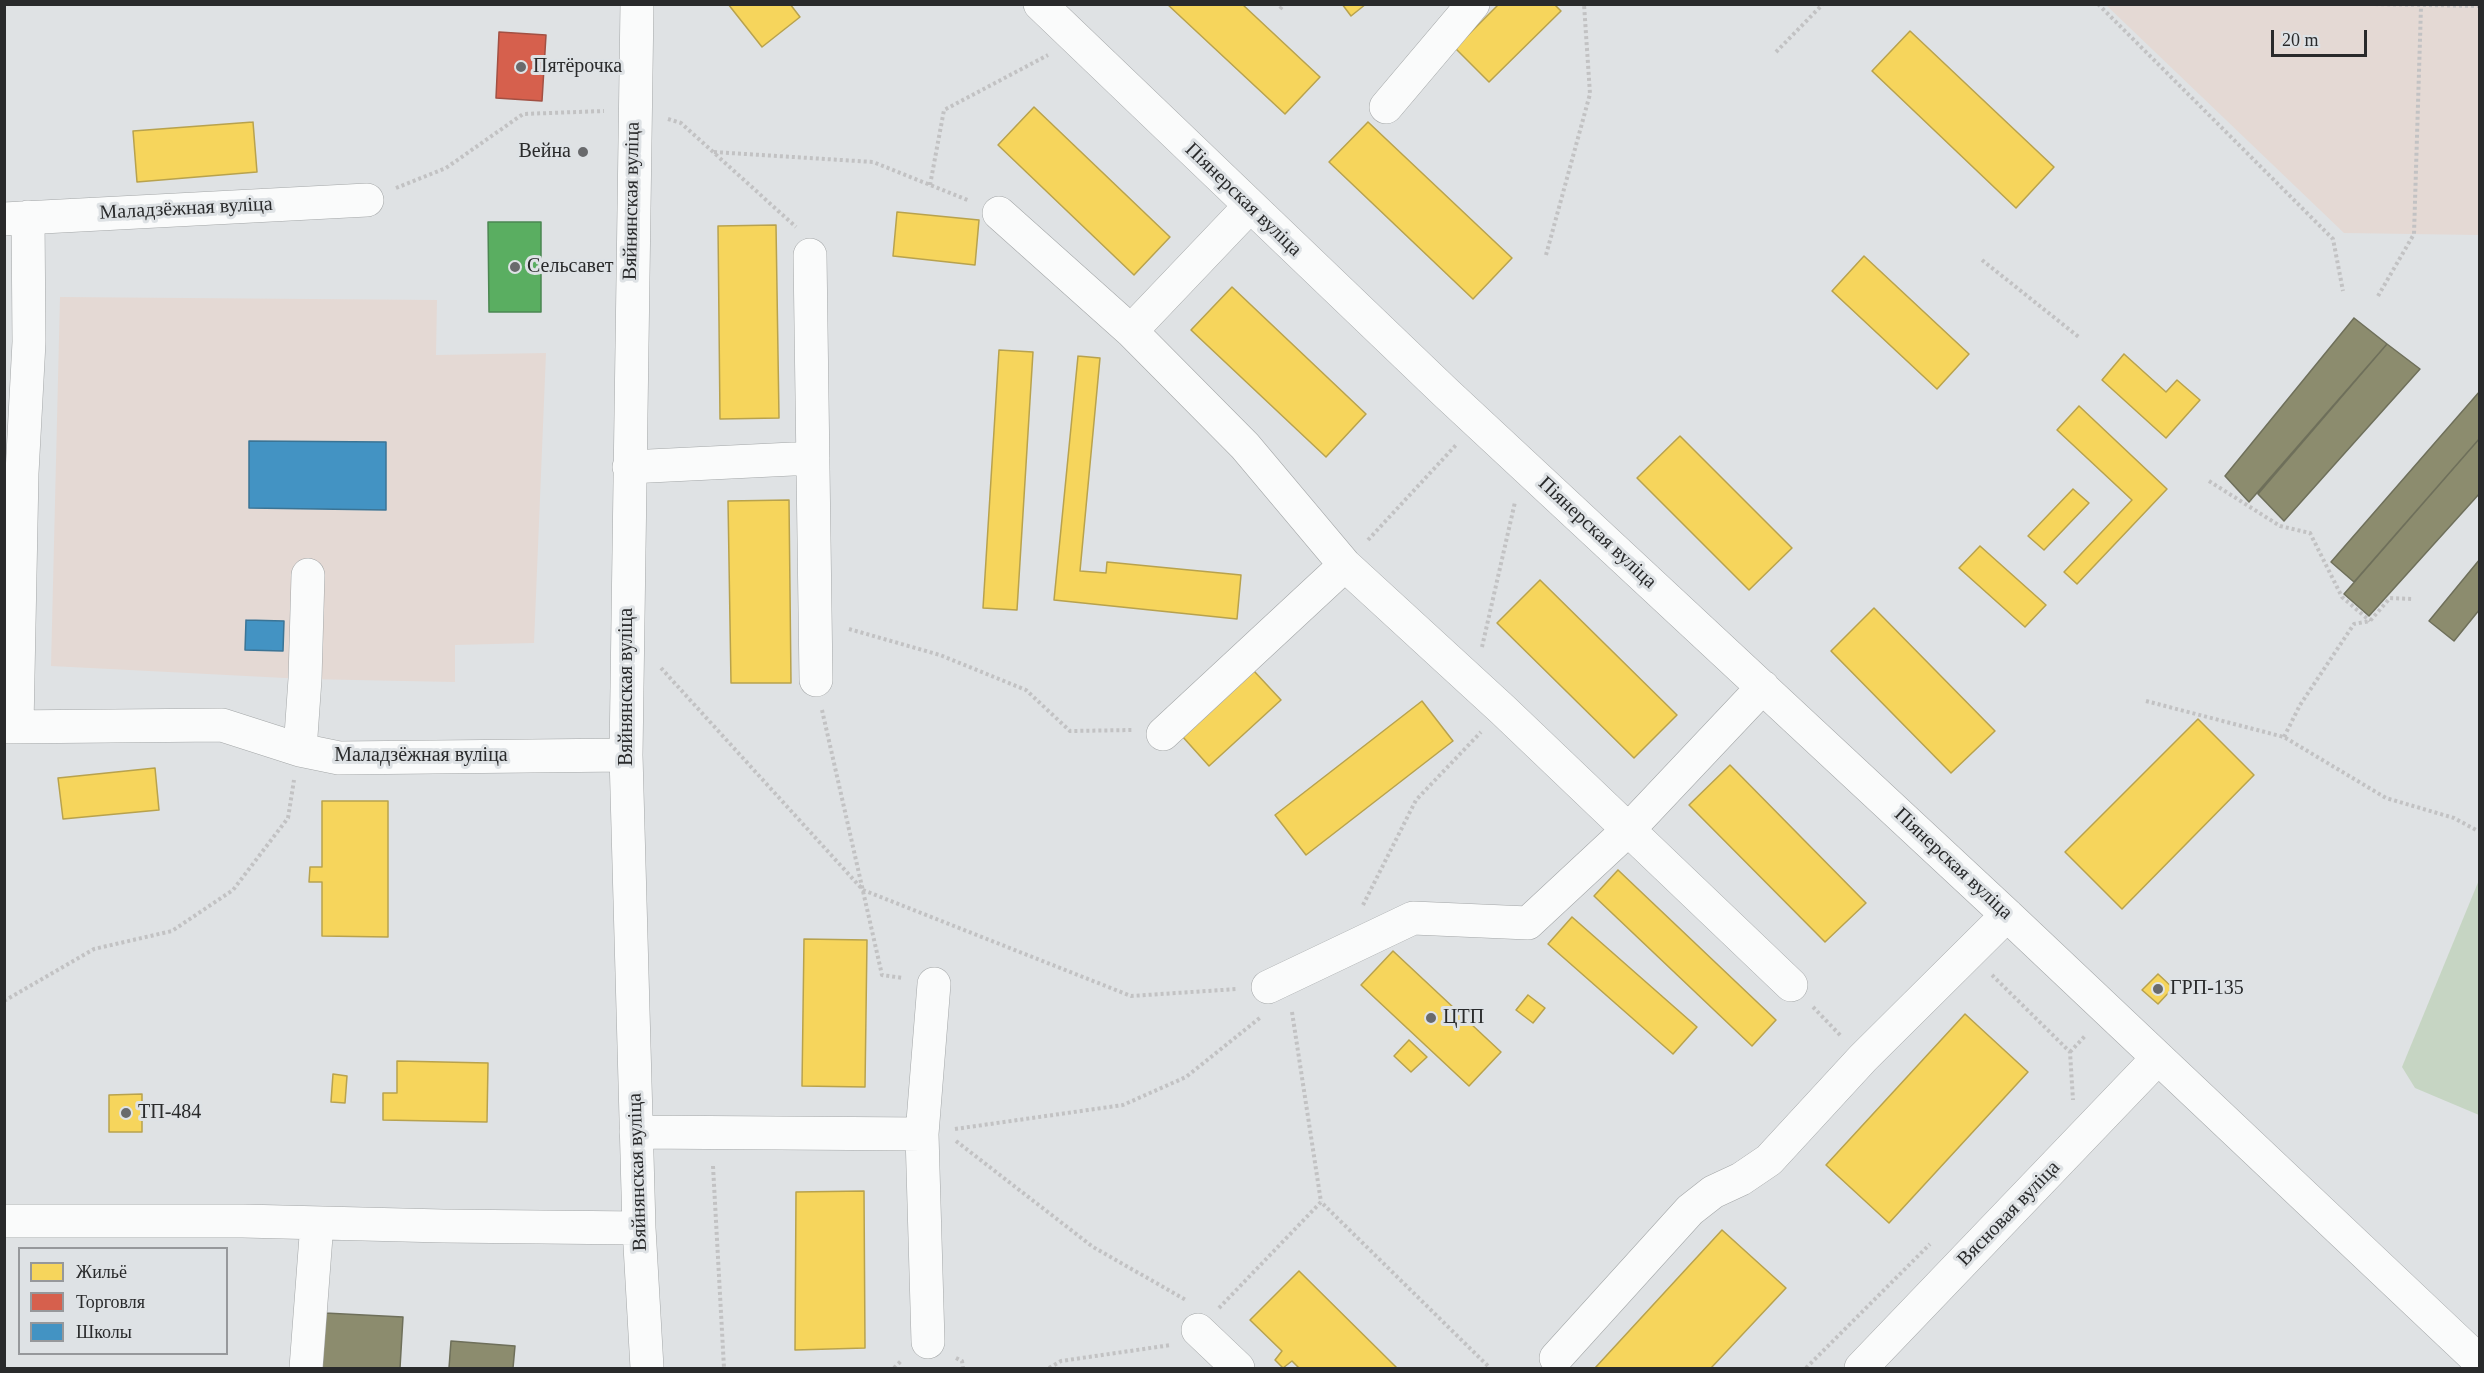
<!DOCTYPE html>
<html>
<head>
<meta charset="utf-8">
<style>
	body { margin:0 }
	#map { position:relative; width:2484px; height:1373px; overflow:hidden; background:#dfe2e4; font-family:Georgia,serif }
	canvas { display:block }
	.frame { position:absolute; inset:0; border:6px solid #292a2b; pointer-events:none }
	.legend { position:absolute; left:18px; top:1247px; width:210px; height:108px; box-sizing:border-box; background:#dee2e5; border:2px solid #96989b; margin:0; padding:8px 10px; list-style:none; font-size:18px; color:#292a2b }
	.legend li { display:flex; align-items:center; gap:12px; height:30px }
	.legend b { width:30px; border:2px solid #96989b }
	.scale { position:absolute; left:2271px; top:30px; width:96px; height:27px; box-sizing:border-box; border:3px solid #292a2b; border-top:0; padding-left:8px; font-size:18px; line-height:21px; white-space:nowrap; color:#292a2b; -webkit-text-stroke:4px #dee2e5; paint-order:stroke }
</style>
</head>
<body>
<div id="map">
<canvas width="2484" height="1373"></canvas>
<div class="frame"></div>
<ul class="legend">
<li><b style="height:16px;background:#f6d55c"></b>Жильё</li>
<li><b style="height:16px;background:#d6604d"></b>Торговля</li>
<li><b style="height:16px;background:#4393c3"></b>Школы</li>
</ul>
<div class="scale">20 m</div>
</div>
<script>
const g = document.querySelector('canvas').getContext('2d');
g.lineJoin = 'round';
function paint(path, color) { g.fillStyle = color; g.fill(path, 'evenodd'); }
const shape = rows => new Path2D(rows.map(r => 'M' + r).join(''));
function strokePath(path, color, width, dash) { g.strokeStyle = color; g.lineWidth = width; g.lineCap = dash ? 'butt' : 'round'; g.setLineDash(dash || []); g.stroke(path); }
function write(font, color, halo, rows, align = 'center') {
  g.font = font + ' Georgia,serif'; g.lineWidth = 6; g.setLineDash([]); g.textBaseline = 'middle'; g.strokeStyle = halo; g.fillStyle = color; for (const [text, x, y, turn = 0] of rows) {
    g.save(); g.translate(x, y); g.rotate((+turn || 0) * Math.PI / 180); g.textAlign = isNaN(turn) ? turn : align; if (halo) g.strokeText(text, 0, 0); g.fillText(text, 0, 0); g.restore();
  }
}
paint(shape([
	[2106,5,2479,5,2479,235,2344,233],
	[60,297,437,300,436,355,546,353,534,643,455,645,455,682,305,679,51,666]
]), '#e4d9d4');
paint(shape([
	[2479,880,2479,1115,2415,1088,2402,1067]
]), '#c6d5c3');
const homes = shape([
	[728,4,790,4,800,17,762,47,728,4],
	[1167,4,1242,4,1320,77,1285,114,1167,4],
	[1342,4,1366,4,1351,16,1342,4],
	[1499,4,1554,4,1561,11,1489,82,1455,48,1499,4],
	[1910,31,2054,167,2016,208,1872,71,1910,31],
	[1034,107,1170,237,1134,275,998,145,1034,107],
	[253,122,257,172,137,182,133,131,253,122],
	[1368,122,1512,258,1473,299,1329,162,1368,122],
	[897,212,979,220,975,265,893,256,897,212],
	[776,225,779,418,720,419,718,226,776,225],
	[1864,256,1969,354,1937,389,1832,291,1864,256],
	[1232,287,1366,414,1326,457,1191,330,1232,287],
	[999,350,1033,352,1017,610,983,608,999,350],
	[2124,354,2166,392,2177,380,2200,400,2166,438,2102,380,2124,354],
	[1078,356,1100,358,1080,571,1106,573,1107,562,1241,575,1237,619,1054,600,1078,356],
	[2079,406,2167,489,2077,584,2064,572,2132,500,2057,430,2079,406],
	[1680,436,1792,548,1749,590,1637,478,1680,436],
	[2073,489,2089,503,2044,550,2028,536,2073,489],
	[789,500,791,683,731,683,728,501,789,500],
	[1980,546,2046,605,2025,627,1959,568,1980,546],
	[1540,580,1677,715,1634,758,1497,623,1540,580],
	[1874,608,1995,731,1951,773,1831,651,1874,608],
	[1254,671,1281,700,1209,766,1182,736,1254,671],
	[1422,701,1453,741,1306,855,1275,815,1422,701],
	[2198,719,2254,775,2122,909,2065,852,2198,719],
	[1730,765,1866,903,1825,942,1689,805,1730,765],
	[155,768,159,810,63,819,58,778,155,768],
	[322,801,388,801,388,937,322,936,322,882,309,882,310,867,322,867,322,801],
	[1618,870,1776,1020,1752,1046,1594,896,1618,870],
	[1572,917,1697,1027,1673,1054,1548,944,1572,917],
	[804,939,867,940,865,1087,802,1086,804,939],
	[1393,951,1501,1052,1469,1086,1361,985,1393,951],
	[2158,974,2173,988,2158,1004,2142,990,2158,974],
	[1528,995,1545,1008,1533,1023,1516,1010,1528,995],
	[1965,1014,2028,1072,1889,1223,1826,1165,1965,1014],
	[1409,1040,1427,1057,1411,1072,1394,1056,1409,1040],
	[397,1061,488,1063,487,1122,383,1120,383,1093,397,1093,397,1061],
	[333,1074,347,1076,345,1103,331,1102,333,1074],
	[142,1094,142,1132,109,1132,109,1095,142,1094],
	[864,1191,865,1348,795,1350,796,1192,864,1191],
	[1722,1230,1786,1288,1711,1368,1595,1368,1722,1230],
	[1299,1271,1397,1368,1299,1368,1292,1361,1283,1368,1275,1360,1282,1351,1250,1320,1299,1271]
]);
paint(homes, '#f6d55c');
strokePath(homes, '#b8a24d', 1.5);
const shops = shape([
	[499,32,546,35,542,101,496,98,499,32]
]);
paint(shops, '#d6604d');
strokePath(shops, '#a25043', 1.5);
const schools = shape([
	[249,441,386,442,386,510,249,508,249,441],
	[246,620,284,621,283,651,245,650,246,620]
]);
paint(schools, '#4393c3');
strokePath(schools, '#3b7495', 1.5);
const public = shape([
	[488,222,541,222,541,312,489,312,488,222]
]);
paint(public, '#5aae61');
strokePath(public, '#4b8651', 1.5);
const industry = shape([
	[2354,318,2387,344,2249,502,2225,476,2354,318],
	[2387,344,2420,369,2284,521,2258,494,2387,344],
	[2480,391,2480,438,2354,582,2331,562,2480,391],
	[2480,438,2480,493,2369,616,2344,594,2480,438],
	[2480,559,2480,609,2454,641,2429,621,2480,559],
	[325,1313,403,1317,400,1368,322,1368,325,1313],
	[451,1341,515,1346,513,1368,449,1368,451,1341]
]);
paint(industry, '#8c8c6e');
strokePath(industry, '#6e6f5a', 1.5);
const minor = shape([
	[637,4,626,755,639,1228,647,1368],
	[1040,4,1445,392,2007,915,2480,1362],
	[1386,107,1473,4],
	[999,213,1131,331,1245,446,1345,565,1503,710,1791,985],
	[4,219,367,200],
	[810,255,816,680],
	[1131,331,1250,206],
	[629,467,813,458],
	[17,726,22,473,29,342,28,217],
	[4,727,222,725,300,750,339,758,626,755],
	[1163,734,1345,565],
	[300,750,305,679,308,575],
	[1268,987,1413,918,1528,923,1629,829,1763,687],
	[636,1132,922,1134],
	[4,1221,243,1221,443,1226,639,1228],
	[1198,1330,1238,1368],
	[928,1342,922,1134,934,984],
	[1556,1358,1690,1210,1713,1192,1741,1179,1769,1160,1863,1058,2007,915],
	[306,1368,317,1223],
	[1861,1368,2157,1059]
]);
strokePath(minor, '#a3a6a7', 34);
strokePath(shape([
	[2098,4,2333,239,2343,291],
	[2369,4,2480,6],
	[1280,9,1284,4],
	[1776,52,1823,4],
	[668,119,681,123,796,227],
	[714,152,873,162,970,201],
	[930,185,944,110,1048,55],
	[396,188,446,168,523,114,604,111],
	[1546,255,1590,94,1584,4],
	[1982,260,2080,338],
	[2378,296,2414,234,2421,7],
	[2209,481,2280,526,2310,533,2342,597,2370,621],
	[1368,540,1456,445],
	[849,629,940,655,1026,690,1070,731,1132,730],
	[1482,647,1515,502],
	[661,668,863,890,1131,996,1237,989],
	[2146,701,2284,737,2386,798,2454,818,2478,831],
	[822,710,882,975,903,978],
	[2284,737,2300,705,2354,624,2370,621,2390,598,2413,599],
	[1363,905,1416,800,1481,732],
	[1992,975,2070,1052,2073,1100],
	[4,1001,94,949,172,931,233,890,288,818,294,780],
	[1813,1007,1841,1036],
	[1292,1012,1321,1202],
	[2070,1052,2086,1035],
	[955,1129,1123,1105,1186,1077,1261,1017],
	[956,1141,1093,1247,1186,1300],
	[713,1166,724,1368],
	[1219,1308,1321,1202,1490,1368],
	[956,1358,962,1361,963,1368],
	[894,1368,902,1360],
	[1049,1368,1061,1361,1171,1345],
	[1806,1368,1930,1244]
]), '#c2c2c3', 4, [3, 3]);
strokePath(minor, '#fafbfb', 33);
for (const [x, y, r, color] of [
	[521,67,6,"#696a6c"],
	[583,152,6,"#696a6c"],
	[515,267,6,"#696a6c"],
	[2158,989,6,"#696a6c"],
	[1431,1018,6,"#696a6c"],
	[126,1113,6,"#696a6c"]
]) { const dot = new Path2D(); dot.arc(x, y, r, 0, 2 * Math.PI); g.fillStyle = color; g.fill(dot); strokePath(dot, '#dee2e5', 2); }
write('20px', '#292a2b', '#dee2e5', [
	["Пятёрочка",533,67],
	["Вейна",571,152,"right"],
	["Сельсавет",527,267],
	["ГРП-135",2170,989],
	["ЦТП",1443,1018],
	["ТП-484",138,1113]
], 'left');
write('20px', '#292a2b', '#dee2e5', [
	["Піянерская вуліца",1243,200,44],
	["Вяйнянская вуліца",632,201,-89],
	["Маладзёжная вуліца",186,209,-3],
	["Піянерская вуліца",1597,533,43],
	["Вяйнянская вуліца",627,687,-90],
	["Маладзёжная вуліца",421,756],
	["Піянерская вуліца",1953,864,43],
	["Вяйнянская вуліца",638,1172,-92],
	["Вясновая вуліца",2009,1214,-46]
]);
</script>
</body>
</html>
